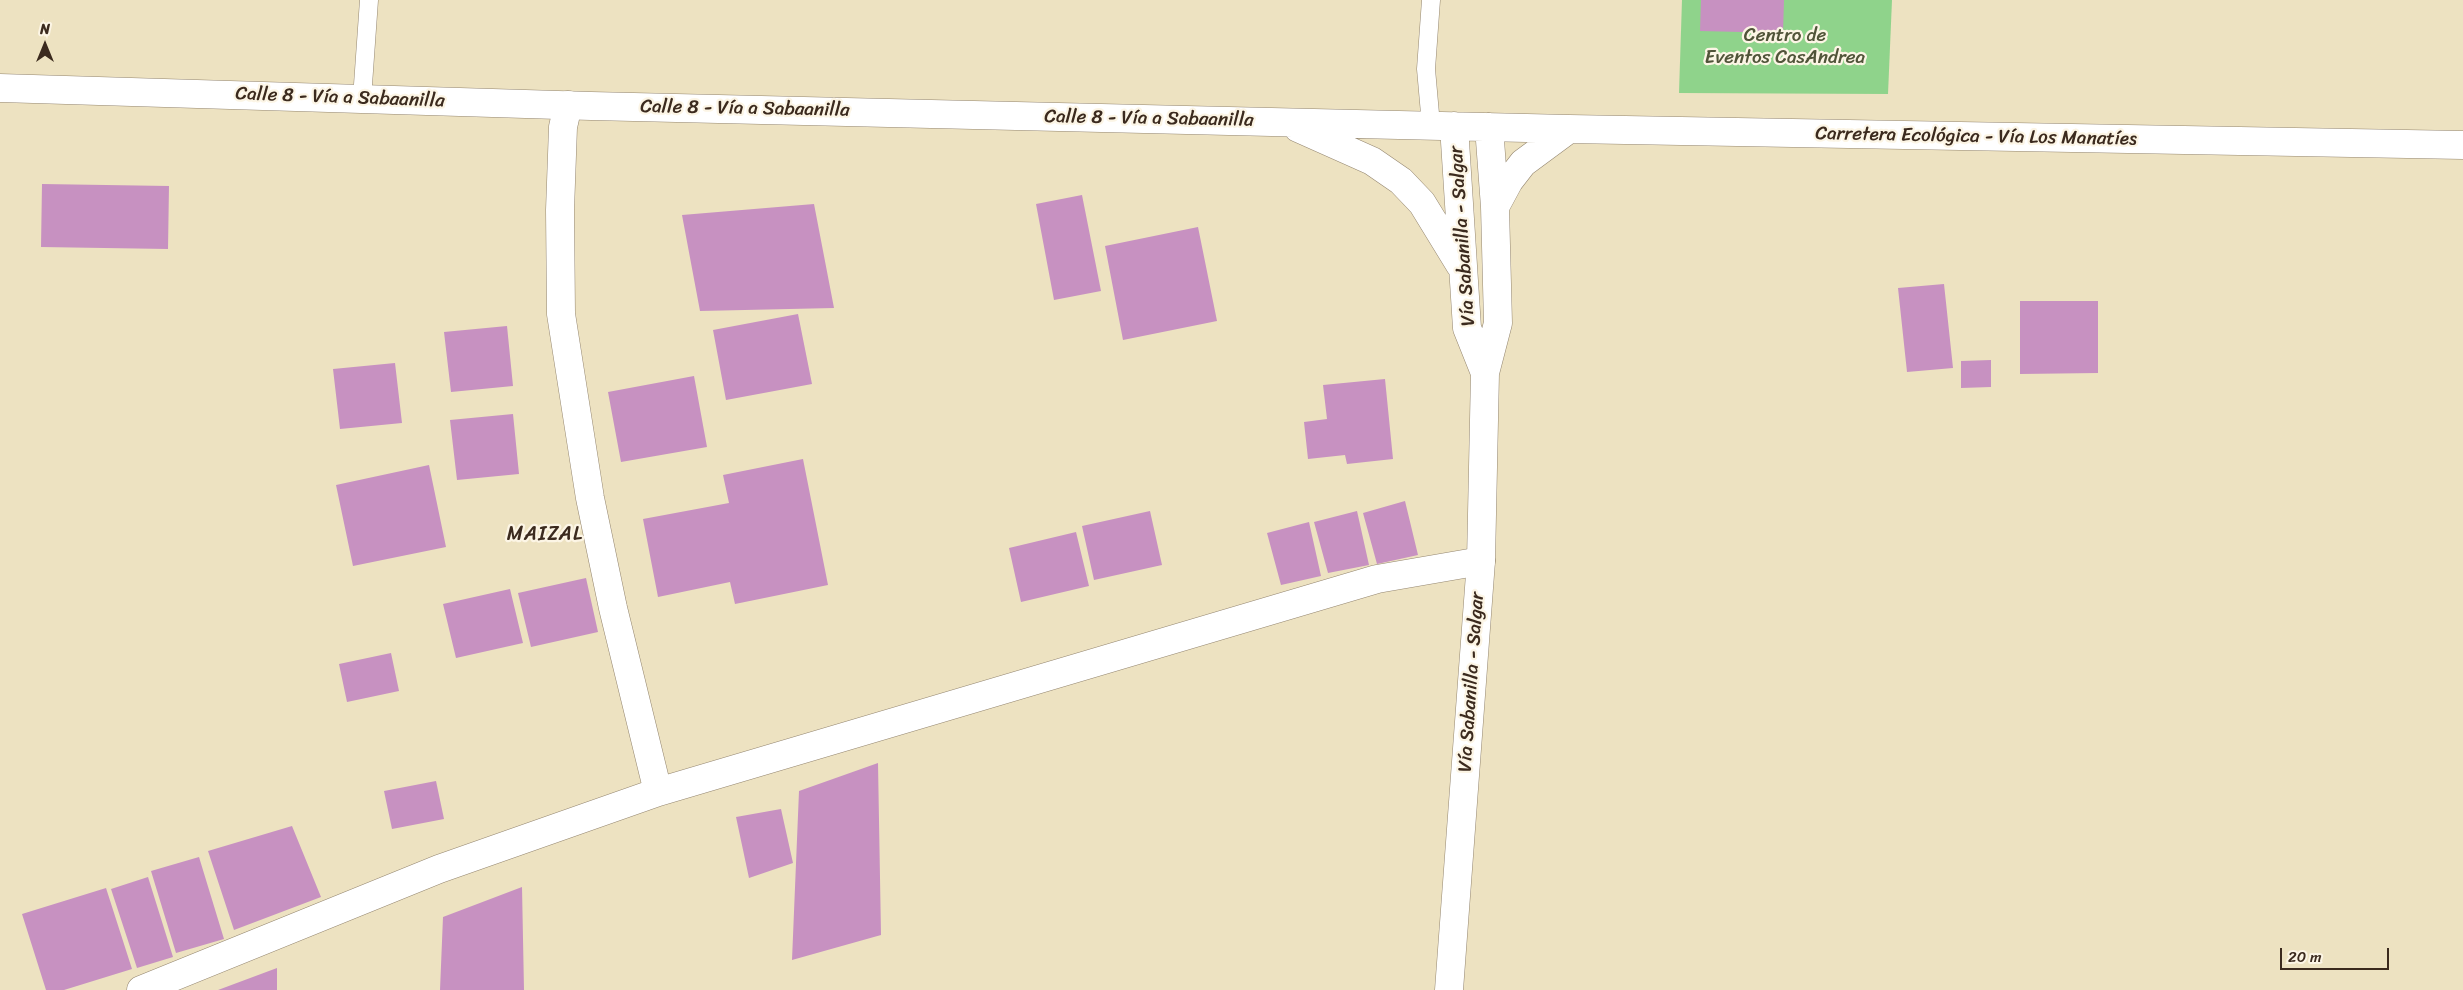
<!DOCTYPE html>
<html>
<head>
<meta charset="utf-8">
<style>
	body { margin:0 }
	#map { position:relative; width:2463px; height:990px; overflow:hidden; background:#ede2c1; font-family:Sriracha,sans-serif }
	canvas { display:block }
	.north { position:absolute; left:20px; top:20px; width:50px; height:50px; -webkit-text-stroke:4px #fcf5e5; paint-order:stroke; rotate:0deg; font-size:14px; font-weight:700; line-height:20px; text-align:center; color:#3b2a1e }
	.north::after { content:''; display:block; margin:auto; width:18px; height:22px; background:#3b2a1e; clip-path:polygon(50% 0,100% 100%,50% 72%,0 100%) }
	.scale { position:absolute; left:2280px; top:948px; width:109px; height:22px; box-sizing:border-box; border:2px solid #3b2a1e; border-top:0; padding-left:6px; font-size:15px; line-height:18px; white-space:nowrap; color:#3b2a1e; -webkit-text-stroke:4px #fcf5e5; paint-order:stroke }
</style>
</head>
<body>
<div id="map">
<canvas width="2463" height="990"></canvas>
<div class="north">N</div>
<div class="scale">20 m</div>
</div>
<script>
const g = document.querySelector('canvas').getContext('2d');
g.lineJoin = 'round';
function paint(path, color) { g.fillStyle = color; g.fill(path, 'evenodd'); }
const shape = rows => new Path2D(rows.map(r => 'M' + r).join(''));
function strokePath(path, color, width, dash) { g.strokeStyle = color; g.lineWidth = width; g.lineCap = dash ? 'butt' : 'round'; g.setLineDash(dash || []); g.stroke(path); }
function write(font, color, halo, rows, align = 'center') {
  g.font = font + ' Sriracha,sans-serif'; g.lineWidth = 4.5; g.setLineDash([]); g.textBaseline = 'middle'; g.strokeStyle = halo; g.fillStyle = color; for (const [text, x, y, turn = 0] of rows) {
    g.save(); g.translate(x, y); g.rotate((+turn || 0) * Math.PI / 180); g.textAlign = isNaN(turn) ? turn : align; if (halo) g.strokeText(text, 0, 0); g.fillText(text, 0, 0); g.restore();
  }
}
paint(shape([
	[1682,0,1892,0,1888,94,1679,93]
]), '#8fd38b');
paint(shape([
	[1701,0,1784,0,1783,33,1700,31],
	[42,184,169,186,168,249,41,247],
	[1082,195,1101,291,1054,300,1036,204],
	[814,204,834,308,700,311,682,215],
	[1198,227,1217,321,1123,340,1105,246],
	[1944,284,1953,368,1907,372,1898,288],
	[2020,301,2098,301,2098,373,2020,374],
	[798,314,812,384,726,400,713,330],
	[507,326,513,386,451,392,444,332],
	[1991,360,1991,387,1961,388,1961,361],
	[395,363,402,423,340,429,333,369],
	[694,376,707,447,621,462,608,392],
	[1385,379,1393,459,1347,464,1345,455,1308,459,1304,422,1327,419,1323,385],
	[513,414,519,474,457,480,450,420],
	[803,459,828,585,735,604,730,582,658,597,643,519,729,503,723,475],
	[429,465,446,547,353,566,336,485],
	[1405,501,1418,555,1377,564,1363,513],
	[1150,511,1162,565,1094,580,1082,526],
	[1357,511,1369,565,1328,573,1314,522],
	[1309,522,1321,576,1281,585,1267,533],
	[1076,532,1089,586,1021,602,1009,548],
	[586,578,598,632,531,647,518,593],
	[510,589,523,643,456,658,443,604],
	[391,653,399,691,347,702,339,664],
	[878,763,881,935,792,960,799,791],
	[436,781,444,819,392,829,384,791],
	[781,809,793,863,749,878,736,817],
	[292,826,321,897,234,930,208,851],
	[199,857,224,939,176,953,151,871],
	[148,877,173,957,137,968,111,889],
	[522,887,524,990,440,990,443,917],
	[106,888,132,969,64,990,46,990,22,914],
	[277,968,277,990,218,990]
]), '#c791c1');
const service = shape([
	[1431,0,1426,69,1431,125],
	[362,99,369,0]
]);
const minor = shape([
	[568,105,563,127,560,210,561,314,590,498,613,608,658,792],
	[141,990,439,869,658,792,1377,579,1481,561]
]);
const tertiary = shape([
	[0,88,591,106,1569,129,2463,145],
	[1454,126,1467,328,1485,373],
	[1298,128,1372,161,1401,181,1422,203,1460,265],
	[1495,207,1509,181,1523,163,1569,129],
	[1449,990,1481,561,1485,373,1498,323,1495,207,1489,127]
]);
strokePath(service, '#948670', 19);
strokePath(minor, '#948670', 29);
strokePath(tertiary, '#948670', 29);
strokePath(service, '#fff', 18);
strokePath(minor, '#fff', 28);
strokePath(tertiary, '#fff', 28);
write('19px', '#505439', '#fcf5e5', [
	["Centro de",1785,36],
	["Eventos CasAndrea",1785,58]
]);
write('19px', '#3b2a1e', '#fcf5e5', [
	["Calle 8 - Vía a Sabaanilla",340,98,2],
	["Calle 8 - Vía a Sabaanilla",745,109,1],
	["Calle 8 - Vía a Sabaanilla",1149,119,1],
	["Carretera Ecológica - Vía Los Manatíes",1976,137,1],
	["Vía Sabanilla - Salgar",1463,236,-94],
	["Vía Sabanilla - Salgar",1472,682,-86]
]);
g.letterSpacing = '1px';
write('20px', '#3b2a1e', '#fcf5e5', [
	["MAIZAL",545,535]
]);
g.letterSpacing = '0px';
</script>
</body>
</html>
